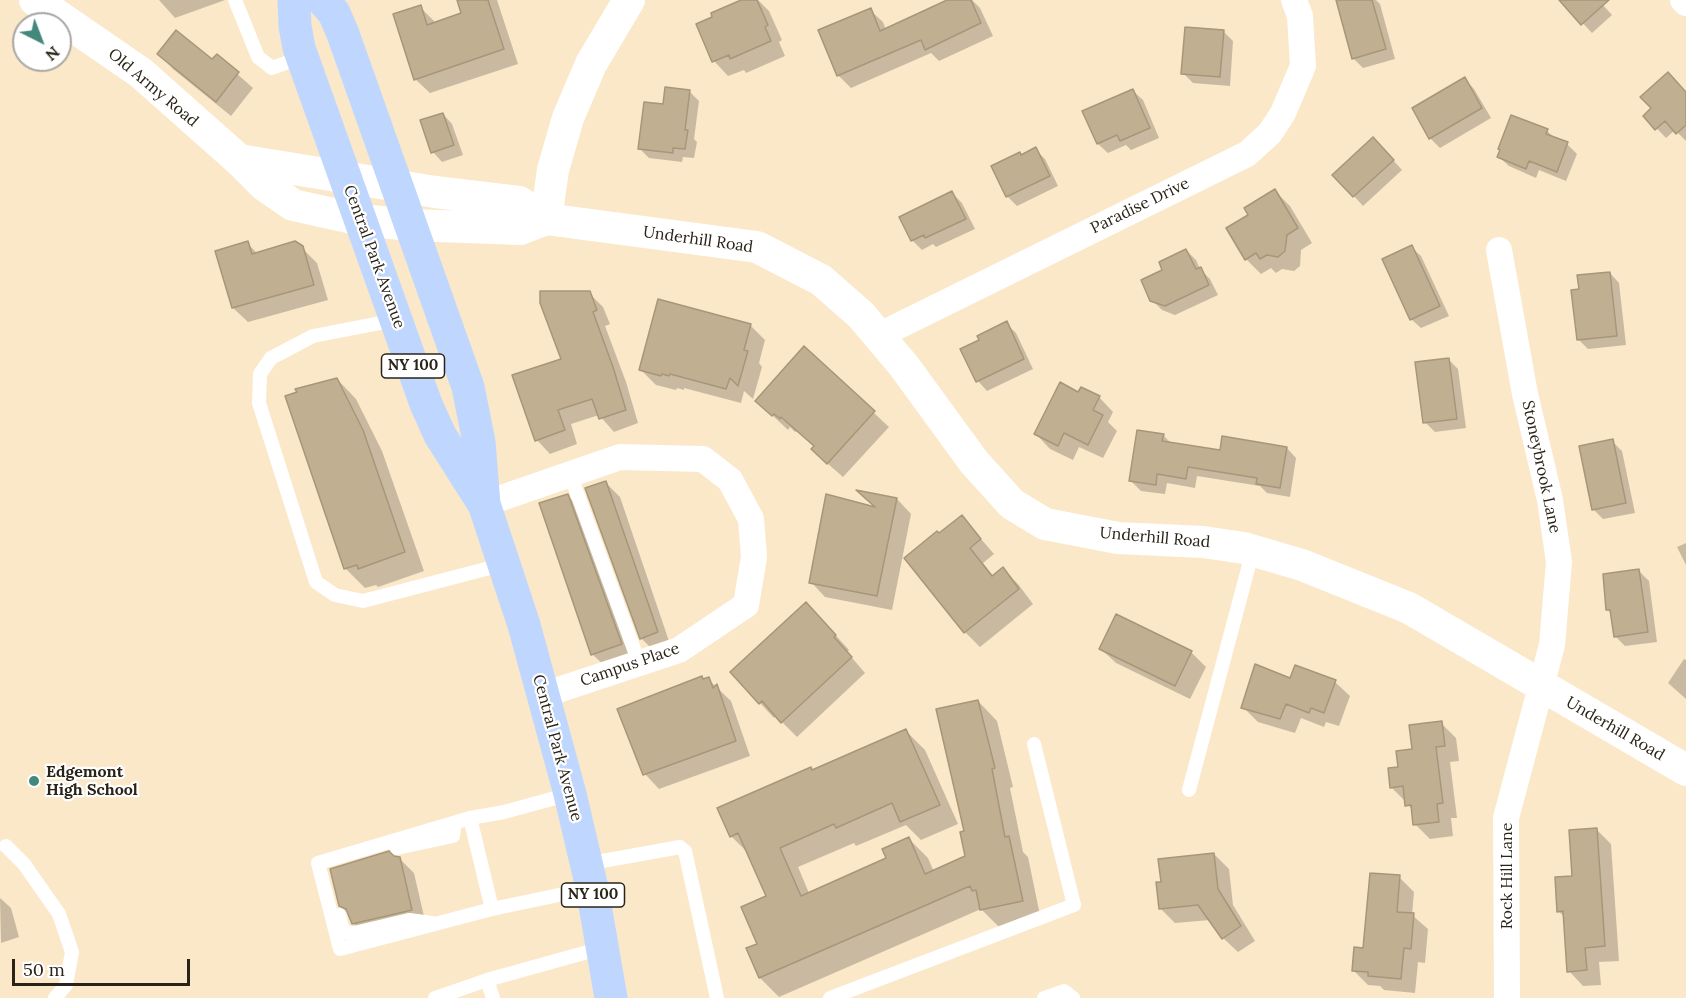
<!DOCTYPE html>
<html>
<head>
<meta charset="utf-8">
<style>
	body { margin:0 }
	#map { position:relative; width:1686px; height:998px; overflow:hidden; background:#fbe8c9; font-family:Lora,serif }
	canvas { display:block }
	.north { position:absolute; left:12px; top:12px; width:60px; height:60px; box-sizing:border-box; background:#fff; border:2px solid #aaa7a3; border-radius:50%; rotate:138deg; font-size:16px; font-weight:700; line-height:24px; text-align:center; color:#2a2318 }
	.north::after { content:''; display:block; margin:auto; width:21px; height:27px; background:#43887d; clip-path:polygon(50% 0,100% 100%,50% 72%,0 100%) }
	.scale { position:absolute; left:12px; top:959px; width:178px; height:27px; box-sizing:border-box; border:3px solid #2a2318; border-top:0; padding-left:8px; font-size:18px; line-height:21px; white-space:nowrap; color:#2a2318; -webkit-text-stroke:4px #fff; paint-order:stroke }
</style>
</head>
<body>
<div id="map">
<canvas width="1686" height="998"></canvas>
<div class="north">N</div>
<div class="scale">50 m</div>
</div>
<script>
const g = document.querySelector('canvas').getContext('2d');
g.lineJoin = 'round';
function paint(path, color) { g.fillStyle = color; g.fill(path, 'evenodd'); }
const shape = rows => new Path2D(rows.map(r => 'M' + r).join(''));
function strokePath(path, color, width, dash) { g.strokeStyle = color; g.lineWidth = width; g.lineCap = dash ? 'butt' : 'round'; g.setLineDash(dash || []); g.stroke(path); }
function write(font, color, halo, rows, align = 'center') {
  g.font = font + ' Lora,serif'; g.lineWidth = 4.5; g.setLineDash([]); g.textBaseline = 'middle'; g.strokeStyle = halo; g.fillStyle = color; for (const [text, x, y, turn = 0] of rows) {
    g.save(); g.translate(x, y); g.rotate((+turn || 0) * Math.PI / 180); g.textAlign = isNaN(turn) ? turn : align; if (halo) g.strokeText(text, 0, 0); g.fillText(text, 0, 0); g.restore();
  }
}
paint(shape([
	[159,0,225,0,175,18],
	[459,0,497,0,518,64,430,93,415,79,420,7,436,23,463,14],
	[745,0,758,0,769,11,782,40,779,42,785,56,746,73,744,70,728,76,714,61],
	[957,0,972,0,980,8,993,36,939,61,931,53,851,88,838,75,870,10,883,22,886,30],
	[1348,0,1376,0,1380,4,1395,59,1363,68,1353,58],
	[1561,0,1605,0,1602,4,1612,15,1592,33],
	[1224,32,1233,41,1230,86,1193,83,1183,73],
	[159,54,213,61,217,56,253,88,231,116,173,69],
	[1465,79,1474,89,1491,118,1440,148,1430,138],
	[689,91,699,101,694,139,697,142,694,158,683,157,682,162,649,158,639,148,664,106],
	[1133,91,1143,100,1159,138,1131,150,1126,145,1108,153,1098,144],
	[1686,94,1686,141,1675,130,1666,138,1645,116],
	[443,114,452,124,463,155,442,162,433,152],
	[1547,131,1556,139,1567,144,1577,154,1566,181,1539,170,1536,178,1509,166,1499,157],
	[1035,149,1045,159,1058,186,1017,206,1007,196,1021,156],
	[1383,149,1402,170,1363,206,1354,196],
	[1275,191,1290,206,1312,243,1301,250,1300,266,1294,271,1282,269,1276,273,1271,268,1261,274,1246,259],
	[952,193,962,203,975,229,936,247,933,244,922,250,912,240],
	[247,243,258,254,302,248,317,263,328,300,248,322,233,308,217,252],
	[1411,247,1421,256,1449,316,1421,328,1411,319],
	[1186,250,1196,260,1200,269,1210,279,1218,295,1175,315,1162,310,1152,300,1164,270],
	[1610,273,1619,283,1626,345,1588,349,1578,339,1580,290],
	[589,293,603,307,610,324,605,326,626,382,638,423,614,432,599,415,571,424,577,444,550,454,537,440,563,360],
	[1006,323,1016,333,1033,369,987,391,978,381,981,341],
	[750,325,765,340,759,363,762,367,753,399,744,391,741,403,684,388,684,390,677,388,676,390,656,385,641,370],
	[804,348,889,427,843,477,827,463,815,447,797,431,795,432,790,427,788,430,772,415],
	[1448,359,1458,369,1466,428,1435,432,1425,422],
	[337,379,356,399,382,451,424,571,378,587,376,585,365,588,346,569,287,397],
	[1079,394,1099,397,1113,412,1108,422,1117,431,1103,458,1079,447,1073,460,1050,449,1036,434],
	[1163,435,1172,444,1221,452,1287,448,1296,458,1290,497,1267,493,1260,486,1197,476,1195,488,1167,483,1165,494,1141,491,1131,481],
	[1612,441,1622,451,1635,513,1603,519,1593,509],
	[605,482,620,497,671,647,656,653,641,638],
	[567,495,582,510,636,658,607,668,592,654],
	[897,499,911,514,892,610,825,597,811,582,878,509],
	[962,517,994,554,983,563,994,577,1003,569,1018,584,1033,604,980,647,965,632,939,535],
	[1686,543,1686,565,1677,547],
	[1639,571,1649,581,1657,642,1625,646,1615,636,1612,614,1608,610],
	[821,619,849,650,847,652,865,673,797,737,776,716,774,718,760,703],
	[1101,649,1191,652,1206,667,1190,699,1116,663],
	[1684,659,1686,660,1686,699,1668,683],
	[708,679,731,701,750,756,659,789,645,774,704,680],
	[1291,680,1335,682,1350,696,1339,726,1326,722,1324,727,1301,718,1295,733,1258,722,1243,707],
	[978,701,997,721,1013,787,1010,788,1023,852,1028,857,1041,920,1001,929,981,909,779,997,760,978,759,944,768,897,749,854,731,836,813,771,906,731,925,750,958,824,921,840,906,825,856,846,854,843,798,867,809,893,888,859,909,839,928,858,934,872,967,857,965,832],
	[1441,723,1456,738,1459,761,1450,762,1457,818,1451,818,1453,836,1430,839,1415,824,1414,812,1406,802,1391,787,1399,768,1413,751],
	[1597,830,1611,844,1619,961,1599,962,1601,985,1583,986,1569,971,1565,917,1558,911],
	[1214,854,1229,869,1233,905,1255,941,1238,952,1223,938,1210,920,1175,923,1160,908,1163,883],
	[393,858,399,858,414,873,426,925,368,938,353,923,350,915,340,905],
	[1399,877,1414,892,1412,915,1428,929,1425,963,1418,962,1415,993,1384,990,1380,986,1368,985,1353,970],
	[0,898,11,908,19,937,1,943]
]), '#0003');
const building = shape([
	[457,0,488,0,504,49,414,80,393,14,421,5,427,25,461,13,457,0],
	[741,0,757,0,768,25,765,27,771,41,730,59,729,55,712,62,696,24,712,17,711,13,741,0],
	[947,0,971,0,981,23,925,50,921,40,837,76,818,30,871,8,880,31,947,0],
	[1336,0,1372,0,1386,49,1352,59,1336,0],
	[1559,0,1609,0,1581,25,1559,0],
	[1185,27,1224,30,1220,77,1181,74,1185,27],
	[176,30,212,59,217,54,239,72,216,102,157,54,176,30],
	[1668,72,1686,92,1686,125,1676,134,1665,121,1655,130,1643,116,1651,108,1640,97,1668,72],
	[1465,77,1482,108,1429,139,1412,108,1465,77],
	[665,87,690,90,685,130,688,130,685,149,673,148,673,153,638,149,644,102,663,104,665,87],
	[1133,89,1150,128,1120,141,1117,135,1097,144,1082,111,1133,89],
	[443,113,454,145,431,153,420,120,443,113],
	[1511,115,1548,129,1546,134,1568,142,1557,172,1529,161,1526,169,1497,157,1500,150,1498,149,1511,115],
	[1373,137,1394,160,1353,197,1332,175,1373,137],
	[1036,147,1050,176,1006,197,991,166,1020,152,1021,155,1036,147],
	[1275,189,1298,228,1287,235,1285,251,1278,257,1267,255,1260,259,1256,253,1245,260,1226,228,1248,215,1244,208,1275,189],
	[952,191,966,219,925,238,924,235,911,241,899,217,952,191],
	[248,241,252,254,295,241,303,246,314,285,232,308,215,251,248,241],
	[1412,245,1440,306,1410,320,1382,259,1412,245],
	[1186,249,1196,269,1201,267,1209,285,1165,306,1150,301,1141,280,1162,270,1159,262,1186,249],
	[1610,272,1617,336,1577,340,1571,290,1579,289,1577,275,1610,272],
	[540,291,590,291,597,310,593,312,613,367,626,410,599,419,592,399,558,410,565,430,535,441,512,375,561,359,540,303,540,291],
	[658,299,751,324,744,350,748,351,738,386,730,378,726,389,670,374,669,376,662,374,661,376,639,370,658,299],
	[1007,321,1024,359,976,382,960,349,979,340,977,336,1007,321],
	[804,346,875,411,827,464,811,449,814,446,781,417,780,419,774,414,772,416,755,401,804,346],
	[1449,358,1457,419,1423,423,1415,362,1449,358],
	[337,378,363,430,405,552,358,569,357,565,344,569,285,396,297,392,295,389,337,378],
	[1060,382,1078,392,1081,387,1100,396,1093,410,1103,415,1088,445,1064,433,1058,446,1034,434,1060,382],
	[1137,430,1164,434,1162,441,1220,450,1222,436,1287,447,1280,488,1256,484,1257,478,1188,467,1186,479,1157,474,1156,485,1129,481,1137,430],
	[1613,439,1626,503,1592,510,1579,446,1613,439],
	[606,481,658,632,640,639,585,488,606,481],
	[856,490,897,498,877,596,809,583,826,494,875,507,856,490],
	[568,494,622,644,591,655,539,503,568,494],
	[962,515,981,539,970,548,992,576,1003,567,1019,589,964,633,904,558,937,531,939,533,962,515],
	[1639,569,1648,632,1614,637,1610,610,1606,610,1603,574,1639,569],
	[806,602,836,635,834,637,852,657,781,723,762,701,759,704,730,672,806,602],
	[1116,614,1192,651,1175,686,1099,649,1116,614],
	[1255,664,1290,678,1295,665,1336,680,1324,713,1311,708,1309,713,1286,704,1280,719,1241,708,1255,664],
	[702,676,703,679,709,677,713,688,717,684,736,741,643,775,617,709,702,676],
	[978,700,995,768,992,769,1005,837,1009,836,1023,901,980,910,976,890,972,891,970,886,759,978,746,948,757,944,741,907,766,896,738,833,730,837,717,808,811,767,812,770,906,729,940,805,900,822,892,803,836,828,834,824,780,848,801,896,886,858,882,849,909,837,925,874,965,856,960,832,964,831,936,709,978,700],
	[1442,721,1445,746,1436,747,1443,803,1437,804,1439,822,1413,825,1411,805,1405,806,1403,786,1390,788,1388,768,1398,767,1396,751,1412,749,1409,725,1442,721],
	[1597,828,1605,946,1585,948,1587,970,1567,972,1563,911,1557,912,1555,877,1572,876,1569,830,1597,828],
	[389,851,394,856,400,857,412,910,352,924,346,909,339,906,330,869,389,851],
	[1214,853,1218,889,1241,926,1222,939,1198,905,1159,909,1156,882,1161,882,1158,859,1214,853],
	[1370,873,1400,875,1397,912,1414,913,1411,949,1404,948,1401,979,1368,976,1368,972,1352,971,1354,947,1363,948,1370,873]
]);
paint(building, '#c1af91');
strokePath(building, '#a89679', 1.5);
strokePath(shape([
	[235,0,258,57,272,68,302,57],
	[396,320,313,336,271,358,260,374,259,403,316,582,335,595,363,601,505,564],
	[570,474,639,663],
	[1189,790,1253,550],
	[570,794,504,812,470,818,318,863,340,949,492,909,592,888],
	[470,818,492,909],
	[6,846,24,864,59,914,72,952,66,985,55,998],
	[397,848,453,836,455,823],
	[586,864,680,847,682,849,685,851,717,998],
	[339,915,342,928,350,934,409,920,432,923],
	[435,998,487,980],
	[493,998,487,980,602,948],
	[830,998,1074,905,1034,744],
	[1044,998,1064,991,1073,998]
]), '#fff', 14);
strokePath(shape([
	[1683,0,1686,3],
	[1499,250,1525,394,1550,500,1559,562,1552,645,1506,818,1507,998],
	[878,336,1247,154,1270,133,1283,113,1303,66,1300,16,1294,0],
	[484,504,620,457,703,459,730,480,751,519,754,557,746,605,679,650,543,695]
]), '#fff', 26);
strokePath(shape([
	[35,0,141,73,239,160,264,185,293,205,361,220,411,225,520,229,546,219],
	[239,160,435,192,519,202,546,219,757,247,821,280,861,315,904,366,974,462,1012,504,1045,524,1118,538,1203,542,1244,548,1302,565,1409,608,1686,770],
	[546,219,553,170,568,118,591,64,629,0]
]), '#fff', 32);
strokePath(shape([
	[294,0,295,26,299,48,426,404,440,435,483,503],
	[323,0,334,13,343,34,468,387,479,442,484,504,524,625,570,794,592,888,611,998]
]), '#bfd7ff', 33);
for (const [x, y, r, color] of [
	[34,781,6,"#43887d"]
]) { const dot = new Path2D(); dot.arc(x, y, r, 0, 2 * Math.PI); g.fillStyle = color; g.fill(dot); strokePath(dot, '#fff', 2); }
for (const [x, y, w] of [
	[413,366,63],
	[593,895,63]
]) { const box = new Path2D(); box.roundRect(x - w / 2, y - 12, w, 24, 4.5); g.fillStyle = '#fff'; g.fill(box); strokePath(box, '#2a2318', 1.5); }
write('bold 15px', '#2a2318', null, [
	["NY 100",413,366],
	["NY 100",593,895]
]);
write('16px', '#2a2318', '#fff', [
	["Old Army Road",153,88,40],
	["Paradise Drive",1140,206,-26],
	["Underhill Road",698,240,8],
	["Central Park Avenue",374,257,70],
	["Stoneybrook Lane",1541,467,78],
	["Underhill Road",1155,538,5],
	["Campus Place",630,665,-19],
	["Underhill Road",1615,729,30],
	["Central Park Avenue",557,748,75],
	["Rock Hill Lane",1507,876,-90]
]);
write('bold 16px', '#2a2318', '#fff', [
	["Edgemont",46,772],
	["High School",46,790]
], 'left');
</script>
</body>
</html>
